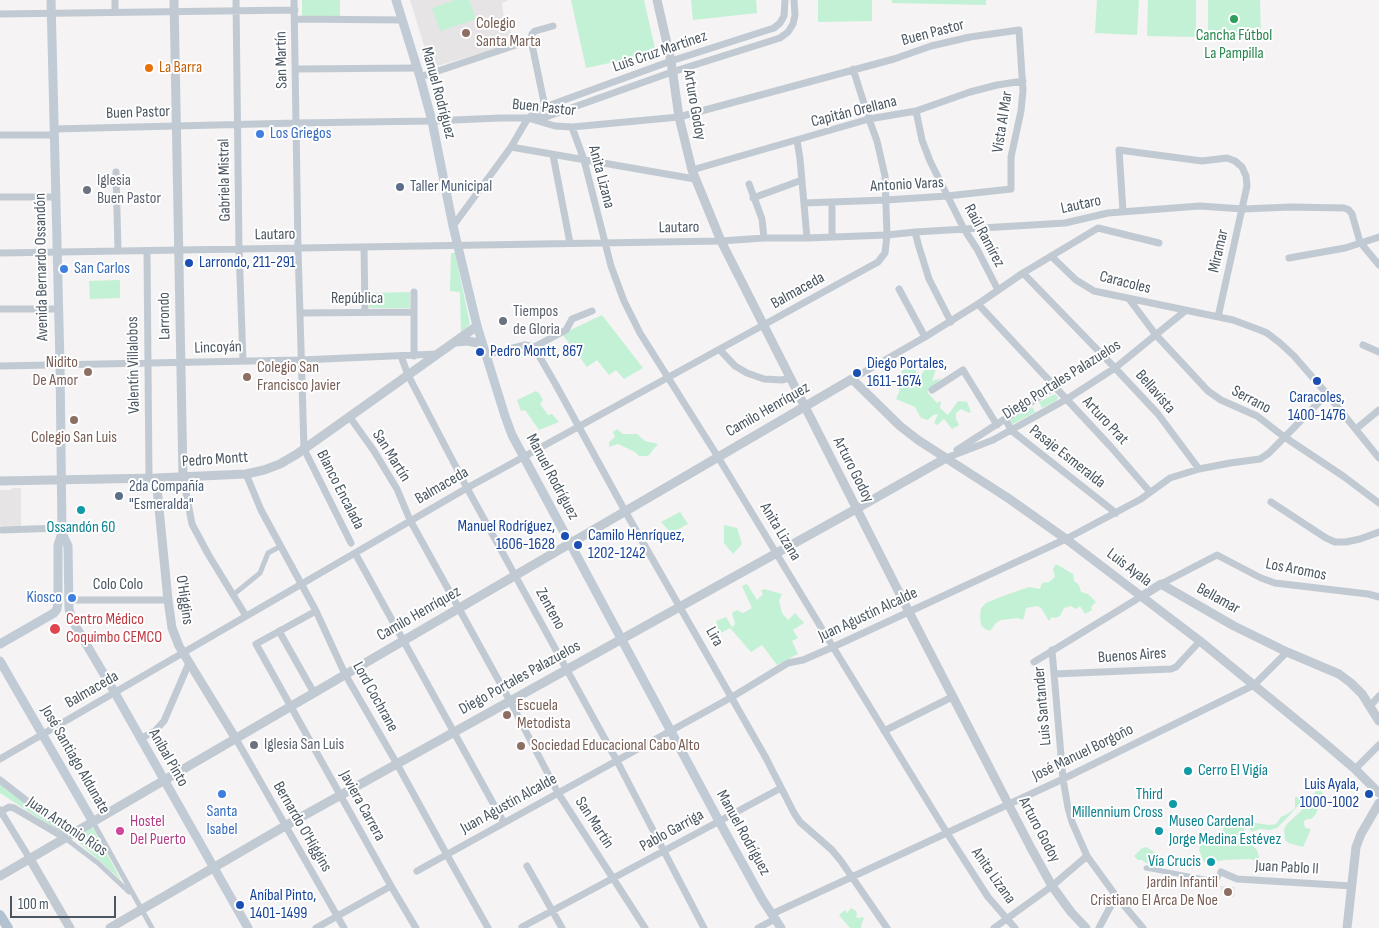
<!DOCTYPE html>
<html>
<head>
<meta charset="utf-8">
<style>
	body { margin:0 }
	#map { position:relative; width:1379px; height:928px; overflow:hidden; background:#f5f3f3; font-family:"Sofia Sans Condensed",sans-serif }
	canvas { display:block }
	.scale { position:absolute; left:10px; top:896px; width:106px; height:22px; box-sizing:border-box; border:2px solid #4a5661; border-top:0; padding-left:6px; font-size:15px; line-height:18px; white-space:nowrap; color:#4a5661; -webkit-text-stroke:4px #fff; paint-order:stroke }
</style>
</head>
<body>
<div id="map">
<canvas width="1379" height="928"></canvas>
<div class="scale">100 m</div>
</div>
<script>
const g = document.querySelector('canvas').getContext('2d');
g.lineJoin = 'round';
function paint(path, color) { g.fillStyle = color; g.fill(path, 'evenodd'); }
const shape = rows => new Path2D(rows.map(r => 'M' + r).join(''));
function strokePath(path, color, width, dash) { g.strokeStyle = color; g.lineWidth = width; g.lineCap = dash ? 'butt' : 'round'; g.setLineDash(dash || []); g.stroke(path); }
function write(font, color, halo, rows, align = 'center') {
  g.font = font + ' "Sofia Sans Condensed",sans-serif'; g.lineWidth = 4; g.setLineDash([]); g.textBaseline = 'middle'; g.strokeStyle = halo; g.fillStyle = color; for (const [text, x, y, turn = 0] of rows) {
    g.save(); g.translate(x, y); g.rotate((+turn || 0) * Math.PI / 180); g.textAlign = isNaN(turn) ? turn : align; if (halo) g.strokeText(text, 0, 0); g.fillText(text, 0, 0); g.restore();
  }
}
paint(shape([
	[410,0,509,0,502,3,503,13,512,35,500,40,505,46,431,68],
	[12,488,21,488,21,526,0,526,0,490,11,490],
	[1220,886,1235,887,1234,897,1230,897,1230,894,1222,894]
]), '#e6e4e5');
paint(shape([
	[302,0,340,0,340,17,302,17],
	[455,0,469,0,476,19,440,31,432,8],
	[571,0,644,0,656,53,586,68],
	[691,0,756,0,757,13,693,20],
	[818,0,872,0,872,21,818,22],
	[892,0,986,0,986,5,892,3],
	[1097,0,1139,0,1137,35,1095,33],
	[1148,0,1196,0,1196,37,1147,36],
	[1208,0,1260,0,1261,38,1208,39],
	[451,253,455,253,470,324,461,333,460,292,450,291],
	[120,280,120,298,90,299,89,281],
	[410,292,410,308,369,308,369,293],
	[602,315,643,368,624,379,616,370,609,375,597,360,587,367,562,334],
	[914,367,919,378,926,368,936,369,932,381,942,378,927,392,937,403,941,401,940,408,948,415,958,401,967,402,971,412,969,413,961,409,956,413,956,419,959,425,952,429,944,419,937,425,934,423,938,414,933,415,928,420,921,418,915,407,896,399,900,390,894,381,903,370],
	[536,391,539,393,543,400,540,404,548,415,552,414,559,422,539,430,525,410,521,411,517,400],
	[1055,394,1057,396,1058,398,1056,401,1042,408,1039,402],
	[1032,407,1035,412,1013,424,1010,422,1011,419],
	[617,429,623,434,637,434,645,441,658,444,648,456,639,456,635,452,618,444,609,447,609,442,615,437,613,432],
	[680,512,688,524,671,533,661,522],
	[724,525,737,528,742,544,733,554,724,543],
	[1056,564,1073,574,1074,581,1079,585,1081,592,1088,594,1096,602,1091,607,1092,610,1085,614,1080,606,1076,609,1071,606,1064,608,1060,616,1055,618,1052,617,1049,621,1041,608,1037,606,1026,608,1023,620,1018,618,1001,620,996,623,990,631,985,629,981,625,980,617,981,608,986,603,1003,596,1029,587,1040,589,1042,583,1049,582,1055,577,1053,569],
	[747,584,757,600,763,594,761,591,764,589,782,594,779,601,782,613,788,620,795,613,804,623,793,630,798,638,792,641,798,654,777,665,762,645,751,652,730,628,719,634,716,621,726,617,732,627,735,624,732,613,737,610,743,613,752,608,742,586],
	[0,784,59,829,57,830,0,793],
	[1316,791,1321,791,1323,794,1316,814,1311,819,1307,819,1304,821,1304,825,1306,828,1311,829,1303,847,1289,843,1285,840,1284,829,1287,824,1301,811],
	[1306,796,1288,817,1277,828,1270,830,1260,829,1251,832,1249,827,1244,829,1246,835,1219,836,1222,833,1226,820,1234,820,1269,825,1276,824,1281,817,1289,813,1295,808,1295,797],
	[90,828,93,828,121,880,74,838],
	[1225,839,1246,839,1257,850,1260,861,1249,859,1224,860,1210,863,1204,862,1199,850,1201,841,1214,842],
	[1146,847,1153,851,1157,857,1157,865,1146,863,1142,860,1138,860,1134,856,1142,848],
	[851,908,856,911,857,914,856,917,858,918,863,917,864,919,862,922,861,928,850,928,839,915,845,910,847,913]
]), '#c3f1d5');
strokePath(shape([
	[233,595,260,573,268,553,281,546],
	[93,822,152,928],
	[65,838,98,863,129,892],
	[1146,868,1204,879,1217,879,1221,872]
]), '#c1cad2', 5);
strokePath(shape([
	[115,0,115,12],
	[236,0,239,249,243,361],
	[294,0,298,248,304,449,351,543],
	[0,14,295,10],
	[295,19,402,20],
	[296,69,417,68],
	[420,77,531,40],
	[545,107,531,40,532,34,535,31,553,26],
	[916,111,922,140,930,161,964,229,977,249,998,290],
	[533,118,546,117,672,72,780,38,788,32,793,24,795,15,794,0],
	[572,127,584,160,611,266,624,301,640,333,718,457,833,647,947,833,988,897,1015,928],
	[54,129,297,123,432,121,500,118,528,118,555,126,572,127,679,117,894,59,931,46,970,37,1019,30,1023,91,1021,111,1011,157,1011,189,947,196,886,200,804,203],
	[0,135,54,135],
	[797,140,800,159,807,238],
	[511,147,695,179],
	[553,155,570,243],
	[692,170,869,119,916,111,970,92,997,85,1023,81],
	[116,172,118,251],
	[749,184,762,219,764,238],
	[0,197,55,197],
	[753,198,802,180],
	[832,202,832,237],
	[1123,211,1119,150,1202,161,1227,158,1235,161,1242,167,1246,176,1247,186,1218,317],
	[453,226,511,147,528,118,545,107,575,96,671,61,774,28,780,23,784,16,785,0],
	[915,232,919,247,929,279,951,322],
	[364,247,365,312],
	[147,251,149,478],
	[0,253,721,241,764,238,807,238,887,235,915,232,1065,223,1108,213,1200,206,1243,209,1291,207,1344,208,1349,210,1352,214,1360,242,1379,265],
	[1051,256,1076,280,1094,291,1233,320,1260,330,1267,333,1280,343,1294,356,1327,394,1379,458],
	[1289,258,1345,248,1379,237],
	[1023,273,1115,368,1158,414,1199,469],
	[899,289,925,337],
	[414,292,414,356],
	[1129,299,1156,335,1208,391,1221,400,1257,416,1283,436,1343,476,1379,503],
	[978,304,1111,447,1150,492],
	[0,309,58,309],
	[300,313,414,312],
	[1363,345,1379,352],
	[534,347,566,330,572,319,592,311],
	[720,350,735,366,747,373,764,379,782,380,790,378],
	[485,355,525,345,534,347,556,385,625,511,766,758,794,813,800,822,832,850,841,861,887,928],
	[401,356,408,375,467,488,617,761,704,928],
	[0,366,301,360,437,354],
	[852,379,925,337,978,304,1023,273,1098,228,1159,243],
	[932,390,963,370,997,425],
	[349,416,374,451,397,489,410,520,510,701,558,793,645,928],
	[1005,419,1012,431,1116,513],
	[1356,429,1379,410],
	[957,450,1056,386],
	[946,458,993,440,1067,399,1115,368,1185,311],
	[246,474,261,510,316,611,345,674,397,764,447,855,488,928],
	[183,477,192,524,208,554,246,616],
	[1271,502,1326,538,1335,542,1346,542,1360,539,1379,532],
	[2,530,62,528],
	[355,553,504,823],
	[1161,584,1217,555,1261,578,1275,583,1368,594,1379,597],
	[69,600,168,600],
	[316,611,256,644,391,886,416,928],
	[279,631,314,693],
	[1052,650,1063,779,1068,808,1072,822,1087,856,1116,896,1143,928],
	[1034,662,1142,596],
	[1054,674,1171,669,1176,667,1200,641],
	[1370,706,1379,696],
	[884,731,952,697],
	[140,739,155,731,164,721,189,663],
	[236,739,344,928],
	[0,759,467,488,878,262,885,253,887,235,885,176,877,141,869,119,853,69],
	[1355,769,1379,745],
	[0,780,71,835],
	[0,810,30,859],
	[2,811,9,807,14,808,65,838],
	[527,866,562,928],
	[417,871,732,697,788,663,803,660,833,647,1066,539,1141,499,1170,478,1199,469,1230,463,1260,459,1269,453,1327,394],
	[1221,872,1237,879,1352,886],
	[772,914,1063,779,1254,685,1287,652],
	[316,928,391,886],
	[523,928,522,927,781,788],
	[758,928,775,919],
	[994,928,1052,886,1087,856],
	[1099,928,1116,896]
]), '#c1cad2', 7);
strokePath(shape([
	[174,0,183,477],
	[657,0,671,61,679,117,692,170,721,241,909,612,1031,848,1052,886,1071,912,1086,928],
	[456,342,468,341,482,344],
	[156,478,168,600,172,628,179,646,236,739],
	[0,481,156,478,246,474,264,470,280,464,297,454,477,326],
	[1142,596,1161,584,1234,626,1287,652,1339,674,1351,683,1362,694,1379,721],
	[30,859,70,928],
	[0,876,852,379,900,426,918,440,1008,498,1066,539,1200,641,1321,740,1355,769,1379,793],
	[110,928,285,826,856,509,946,458],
	[1347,928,1356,847,1361,834,1379,803]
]), '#c1cad2', 9);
strokePath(shape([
	[396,0,420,77,432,121,453,226,477,326,505,416,512,435,719,821,762,899,781,928],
	[62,533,68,546,69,609,72,620,115,693,248,928],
	[0,644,54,613,57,609,58,601,58,545,62,533,60,364,51,0],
	[0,661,93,822]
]), '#c1cbd6', 9);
strokePath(shape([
	[0,915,8,928]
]), '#b3c2d1', 10);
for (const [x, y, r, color] of [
	[1234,19,5,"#2e9e5b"],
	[466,33,5,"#8d6e63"],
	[149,68,5,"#e8710a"],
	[260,134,5,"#3f7fe0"],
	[400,187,5,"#5c6f8a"],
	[87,190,5,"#6b7280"],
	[189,263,5,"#1a4fb4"],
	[64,269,5,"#3f7fe0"],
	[503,321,5,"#6b7280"],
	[480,352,5,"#1a4fb4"],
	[88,372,5,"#8d6e63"],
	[857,373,5,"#1a4fb4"],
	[247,377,5,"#8d6e63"],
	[1317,381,5,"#1a4fb4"],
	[74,420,5,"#8d6e63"],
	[119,496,5,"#5c6f8a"],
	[81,510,5,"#0f9aa8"],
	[565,536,5,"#1a4fb4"],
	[578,545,5,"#1a4fb4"],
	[72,598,5,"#3f7fe0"],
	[55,629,6,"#e0444e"],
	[507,715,5,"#8d6e63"],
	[254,745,5,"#6b7280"],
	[521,746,5,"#8d6e63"],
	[1188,771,5,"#0f9aa8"],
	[222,794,5,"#3f7fe0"],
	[1369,794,5,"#1a4fb4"],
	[1173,804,5,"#0f9aa8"],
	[120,831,5,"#d1479c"],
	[1159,831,5,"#0f9aa8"],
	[1211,862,5,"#0f9aa8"],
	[1228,892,5,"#8d6e63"],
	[240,905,5,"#1a4fb4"]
]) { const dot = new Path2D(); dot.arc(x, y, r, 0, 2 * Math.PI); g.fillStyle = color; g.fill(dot); strokePath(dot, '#fff', 2); }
write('16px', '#785e54', '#fff', [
	["Colegio",476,24],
	["Santa Marta",476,42],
	["Nidito",78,363,"right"],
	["De Amor",78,381,"right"],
	["Colegio San",257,368],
	["Francisco Javier",257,386],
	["Colegio San Luis",74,438,"center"],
	["Escuela",517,706],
	["Metodista",517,724],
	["Sociedad Educacional Cabo Alto",531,746],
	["Jardin Infantil",1218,883,"right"],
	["Cristiano El Arca De Noe",1218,901,"right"]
], 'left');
write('16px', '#4a5661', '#fff', [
	["Buen Pastor",933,33,-15],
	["Luis Cruz Martínez",660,52,-19],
	["San Martín",282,60,-91],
	["Manuel Rodríguez",438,93,75],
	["Arturo Godoy",694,105,80],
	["Buen Pastor",544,108,6],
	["Capitán Orellana",854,112,-14],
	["Buen Pastor",138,113,-2],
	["Vista Al Mar",1003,122,-81],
	["Anita Lizana",601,177,75],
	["Gabriela Mistral",225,180,-91],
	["Antonio Varas",907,185,-3],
	["Lautaro",1081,205,-12],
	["Lautaro",679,228,-1],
	["Lautaro",275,235,-1],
	["Raúl Ramírez",984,236,62],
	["Miramar",1219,251,-77],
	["Avenida Bernardo Ossandón",42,267,-91],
	["Caracoles",1125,283,14],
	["Balmaceda",798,291,-29],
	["República",357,299],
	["Larrondo",165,316,-91],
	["Lincoyán",218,348,-2],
	["Valentín Villalobos",134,365,-91],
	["Diego Portales Palazuelos",1062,380,-32],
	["Bellavista",1155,392,49],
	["Serrano",1251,400,28],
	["Camilo Henríquez",768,410,-30],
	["Arturo Prat",1105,421,47],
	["San Martín",391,456,58],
	["Pasaje Esmeralda",1067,457,38],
	["Pedro Montt",215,460,-4],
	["Arturo Godoy",853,470,63],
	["Manuel Rodríguez",552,477,62],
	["Balmaceda",442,486,-30],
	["Blanco Encalada",340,490,63],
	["Anita Lizana",780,532,59],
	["Luis Ayala",1129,568,37],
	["Los Aromos",1296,570,11],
	["Colo Colo",118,585],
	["Bellamar",1218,599,29],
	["O'Higgins",184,600,82],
	["Zenteno",550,609,61],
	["Camilo Henríquez",419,614,-30],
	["Juan Agustín Alcalde",868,615,-25],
	["Lira",714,637,60],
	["Buenos Aires",1132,656,-4],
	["Diego Portales Palazuelos",520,678,-29],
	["Balmaceda",92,690,-30],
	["Lord Cochrane",375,697,61],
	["Luis Santander",1043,706,-95],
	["José Manuel Borgoño",1083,753,-26],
	["Aníbal Pinto",168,758,60],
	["José Santiago Aldunate",75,760,60],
	["Juan Agustín Alcalde",509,804,-29],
	["Javiera Carrera",362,806,61],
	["San Martín",594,823,57],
	["Juan Antonio Ríos",67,827,34],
	["Bernardo O'Higgins",302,827,60],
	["Arturo Godoy",1039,830,62],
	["Pablo Garriga",672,831,-29],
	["Manuel Rodríguez",743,833,61],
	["Juan Pablo II",1287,868,3],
	["Anita Lizana",993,876,55]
]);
write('16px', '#27864d', '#fff', [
	["Cancha Fútbol",1234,36],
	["La Pampilla",1234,54]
]);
write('16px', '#c56008', '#fff', [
	["La Barra",159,68]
], 'left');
write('16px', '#366cbe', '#fff', [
	["Los Griegos",270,134],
	["San Carlos",74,269],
	["Kiosco",62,598,"right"],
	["Santa",222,812,"center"],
	["Isabel",222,830,"center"]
], 'left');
write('16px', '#5b616d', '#fff', [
	["Iglesia",97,181],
	["Buen Pastor",97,199],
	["Tiempos",513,312],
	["de Gloria",513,330],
	["Iglesia San Luis",264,745]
], 'left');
write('16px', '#4e5e75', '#fff', [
	["Taller Municipal",410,187],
	["2da Compañía",129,487],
	["\"Esmeralda\"",129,505]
], 'left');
write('16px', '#164399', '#fff', [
	["Larrondo, 211-291",199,263],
	["Pedro Montt, 867",490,352],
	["Diego Portales,",867,364],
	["1611-1674",867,382],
	["Caracoles,",1317,398,"center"],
	["1400-1476",1317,416,"center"],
	["Manuel Rodríguez,",555,527,"right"],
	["1606-1628",555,545,"right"],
	["Camilo Henríquez,",588,536],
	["1202-1242",588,554],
	["Luis Ayala,",1359,785,"right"],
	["1000-1002",1359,803,"right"],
	["Aníbal Pinto,",250,896],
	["1401-1499",250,914]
], 'left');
write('16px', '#0d838f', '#fff', [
	["Ossandón 60",81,528,"center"],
	["Cerro El Vigía",1198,771],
	["Third",1163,795,"right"],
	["Millennium Cross",1163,813,"right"],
	["Museo Cardenal",1169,822],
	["Jorge Medina Estévez",1169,840],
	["Vía Crucis",1201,862,"right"]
], 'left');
write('16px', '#be3a42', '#fff', [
	["Centro Médico",66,620],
	["Coquimbo CEMCO",66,638]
], 'left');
write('16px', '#b23c85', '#fff', [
	["Hostel",130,822],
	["Del Puerto",130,840]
], 'left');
</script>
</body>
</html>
